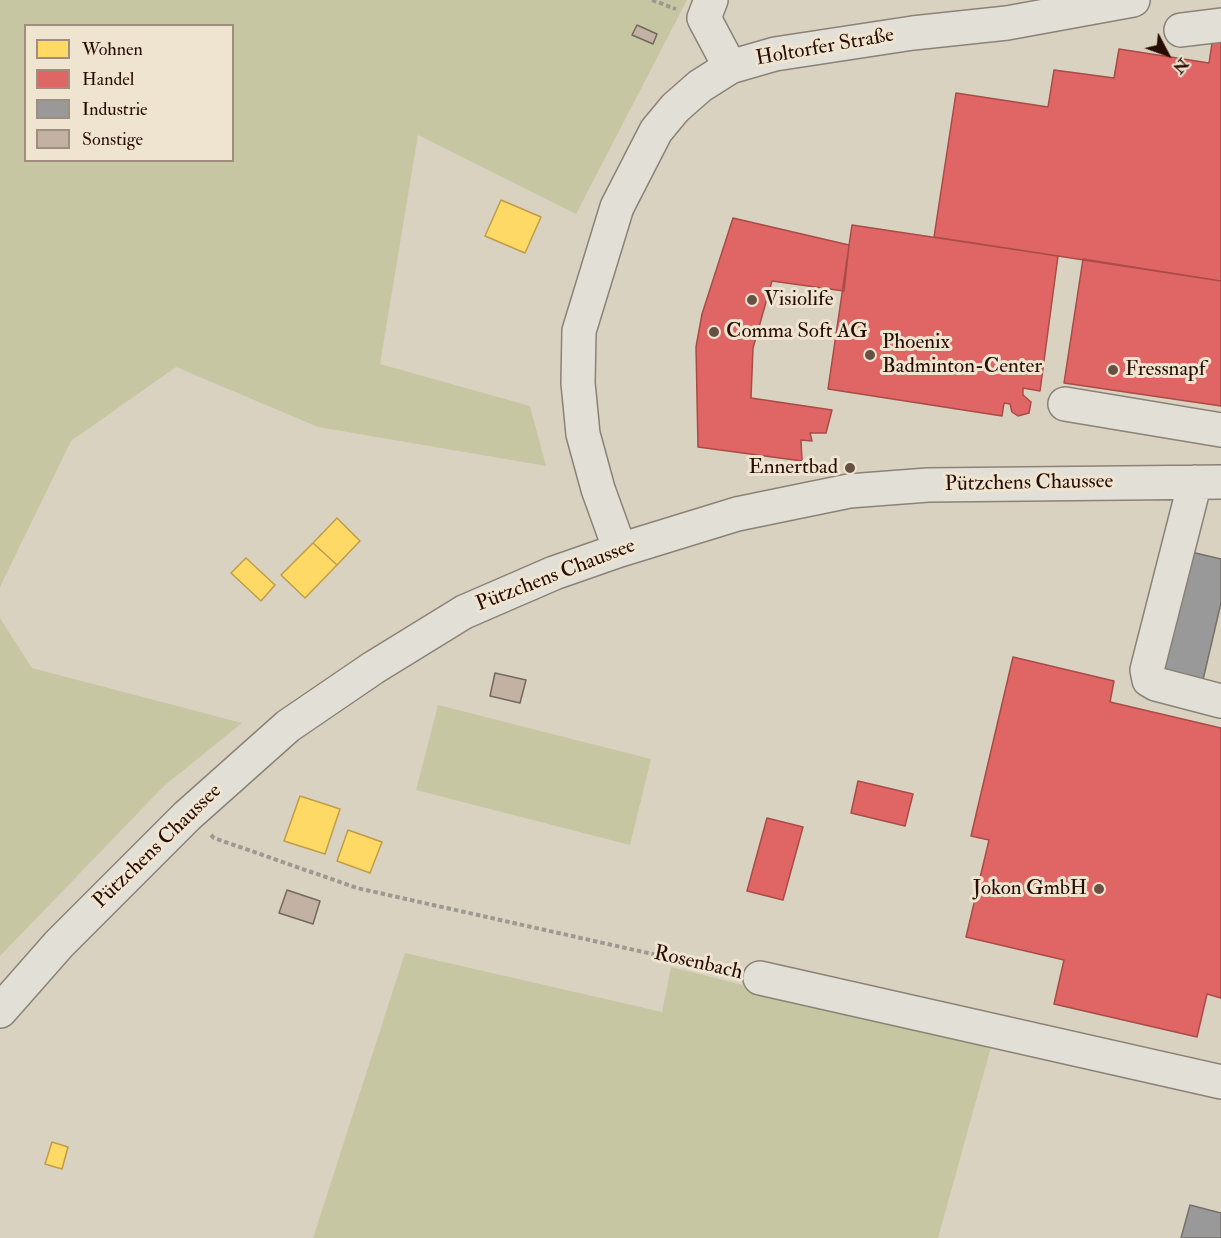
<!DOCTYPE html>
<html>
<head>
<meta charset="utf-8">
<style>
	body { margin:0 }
	#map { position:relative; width:1221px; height:1238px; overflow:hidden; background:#dad2c0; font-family:"IM FELL Double Pica",serif }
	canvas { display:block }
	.legend { position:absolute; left:24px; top:24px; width:210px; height:138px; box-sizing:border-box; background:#eee4d0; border:2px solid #9f8e7d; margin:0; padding:8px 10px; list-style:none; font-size:18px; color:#290c00 }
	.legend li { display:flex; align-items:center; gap:12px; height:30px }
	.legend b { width:30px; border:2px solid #9f8e7d }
	.north { position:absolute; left:1137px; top:24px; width:60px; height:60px; -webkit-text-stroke:4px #eee4d0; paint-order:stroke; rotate:131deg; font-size:16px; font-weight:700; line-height:24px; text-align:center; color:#290c00 }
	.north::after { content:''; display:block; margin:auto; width:21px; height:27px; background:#290c00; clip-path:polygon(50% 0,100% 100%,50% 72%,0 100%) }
</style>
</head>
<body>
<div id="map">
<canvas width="1221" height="1238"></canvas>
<ul class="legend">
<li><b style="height:16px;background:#ffd966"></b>Wohnen</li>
<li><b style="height:16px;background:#e06666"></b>Handel</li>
<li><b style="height:16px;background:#999"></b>Industrie</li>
<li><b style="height:16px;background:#c3b2a4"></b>Sonstige</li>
</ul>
<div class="north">N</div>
</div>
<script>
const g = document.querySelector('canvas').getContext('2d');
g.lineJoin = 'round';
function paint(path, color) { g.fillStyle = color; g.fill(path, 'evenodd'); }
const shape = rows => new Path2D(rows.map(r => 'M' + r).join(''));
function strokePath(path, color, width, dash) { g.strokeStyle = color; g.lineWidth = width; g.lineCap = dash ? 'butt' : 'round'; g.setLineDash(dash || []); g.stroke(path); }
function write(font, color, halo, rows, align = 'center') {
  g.font = font + ' "IM FELL Double Pica",serif'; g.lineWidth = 6; g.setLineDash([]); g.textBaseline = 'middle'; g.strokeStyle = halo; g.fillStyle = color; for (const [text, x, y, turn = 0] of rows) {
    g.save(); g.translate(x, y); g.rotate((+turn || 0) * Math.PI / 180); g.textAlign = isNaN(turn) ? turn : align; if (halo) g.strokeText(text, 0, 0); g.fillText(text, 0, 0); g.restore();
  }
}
paint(shape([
	[0,0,687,0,576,214,418,135,380,364,530,406,546,466,318,427,176,367,71,441,0,587],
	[26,26,232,26,232,160,26,160],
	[0,618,32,668,242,723,164,786,0,956],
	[438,705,651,759,630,845,416,790],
	[405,953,662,1012,671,967,991,1047,938,1238,313,1238]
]), '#c7c6a3');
const homes = shape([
	[501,200,541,217,525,253,485,236,501,200],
	[337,518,360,541,337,565,313,543,337,518],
	[313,543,337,565,305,598,281,575,313,543],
	[246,558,275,585,261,601,231,573,246,558],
	[300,796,340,809,325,854,284,841,300,796],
	[348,830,382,842,370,873,337,861,348,830],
	[52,1142,68,1147,62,1169,45,1164,52,1142]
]);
paint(homes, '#ffd966');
strokePath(homes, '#bf9c47', 1.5);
const shops = shape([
	[1213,37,1221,39,1221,281,934,237,956,93,1048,107,1054,70,1114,78,1119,49,1209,63,1213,37],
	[733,218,849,245,844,291,772,281,753,348,751,398,832,410,826,433,810,433,812,441,801,440,802,461,698,447,696,347,702,314,733,218],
	[852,225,1058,256,1040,391,1023,388,1023,395,1031,402,1029,413,1018,416,1012,412,1010,404,1004,403,1002,416,828,389,852,225],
	[1083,259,1221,281,1221,406,1064,383,1083,259],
	[1013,657,1114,681,1110,702,1221,728,1221,998,1207,994,1197,1037,1054,1004,1064,960,966,937,989,840,971,836,1013,657],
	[858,781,913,794,905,826,851,813,858,781],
	[767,818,803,827,783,900,747,891,767,818]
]);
paint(shops, '#e06666');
strokePath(shops, '#a94b47', 1.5);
const industry = shape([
	[1187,551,1221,559,1221,603,1202,684,1157,673,1187,551],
	[1190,1205,1221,1213,1221,1238,1181,1238,1190,1205]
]);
paint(industry, '#999');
strokePath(industry, '#776f6b', 1.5);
const building = shape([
	[637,25,657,34,653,44,632,35,637,25],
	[495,673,526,680,520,703,490,696,495,673],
	[287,890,320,901,313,924,279,913,287,890]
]);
paint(building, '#c3b2a4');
strokePath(building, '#72685e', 1.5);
const minor = shape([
	[711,0,704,18,730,67],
	[1181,30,1221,25],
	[1065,404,1221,430],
	[1195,482,1147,670,1149,680,1156,684,1221,701],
	[620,550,598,489,583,434,578,383,579,331,617,207,656,131,675,108,700,86,730,67,775,54,913,33,1007,23,1133,0],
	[760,978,1221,1082],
	[0,1011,59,944,187,816,288,726,373,668,464,612,554,573,620,550,737,514,849,491,928,485,1221,482]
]);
strokePath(minor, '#8b8277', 36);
strokePath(shape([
	[652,0,676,9],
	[211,835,214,838,357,888,733,972]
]), '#9e9890', 4, [4.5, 3]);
strokePath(minor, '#e2dfd6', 33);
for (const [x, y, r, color] of [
	[752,300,6,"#675143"],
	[714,332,6,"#675143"],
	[870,355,6,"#675143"],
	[1113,370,6,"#675143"],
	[850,468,6,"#675143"],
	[1099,889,6,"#675143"]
]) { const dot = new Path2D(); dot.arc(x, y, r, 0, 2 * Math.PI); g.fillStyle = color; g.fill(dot); strokePath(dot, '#eee4d0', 2); }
write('21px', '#290c00', '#eee4d0', [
	["Holtorfer Straße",825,48,-10],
	["Pützchens Chaussee",1029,484,-1],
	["Pützchens Chaussee",556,576,-21],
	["Pützchens Chaussee",158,847,-44],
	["Rosenbach",698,964,13]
]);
write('21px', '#290c00', '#eee4d0', [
	["Visiolife",764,300],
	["Comma Soft AG",726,332],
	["Phoenix",882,343],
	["Badminton-Center",882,367],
	["Fressnapf",1125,370],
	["Ennertbad",838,468,"right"],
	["Jokon GmbH",1087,889,"right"]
], 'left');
</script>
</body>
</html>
